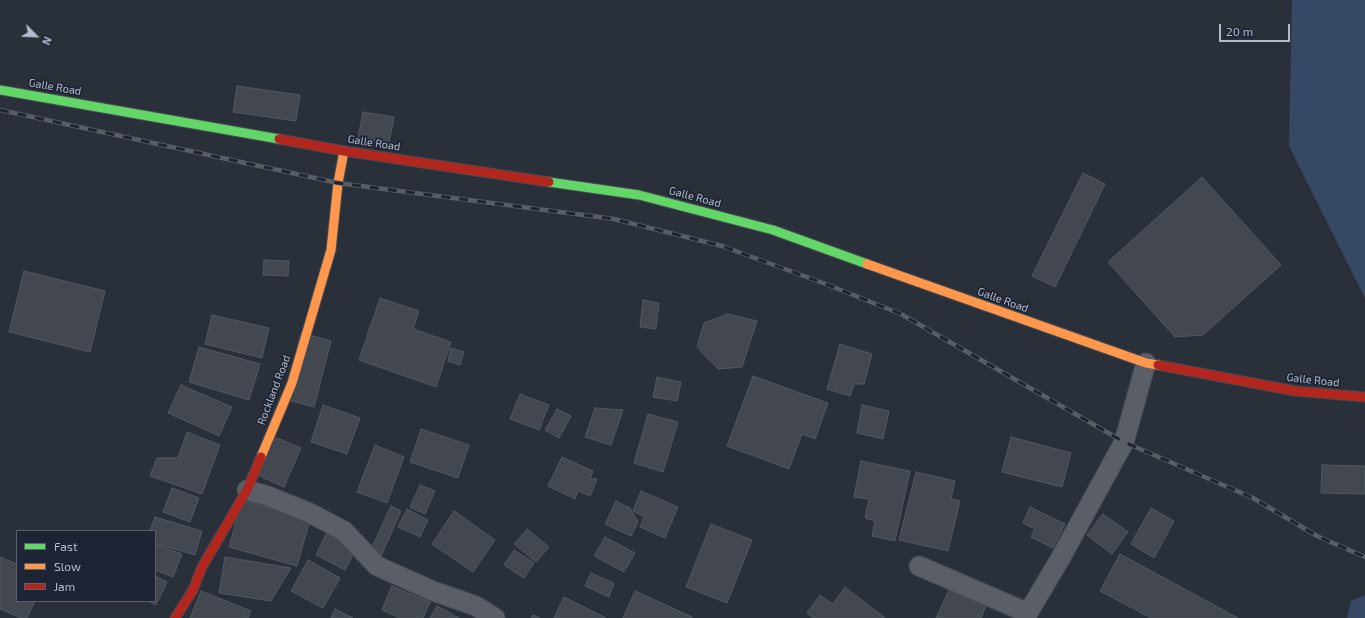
<!DOCTYPE html>
<html>
<head>
<meta charset="utf-8">
<style>
	body { margin:0 }
	#map { position:relative; width:1365px; height:618px; overflow:hidden; background:#2a303a; font-family:"Exo 2",sans-serif }
	canvas { display:block }
	.legend { position:absolute; left:16px; top:530px; width:140px; height:72px; box-sizing:border-box; background:#1d2535; border:1px solid #596171; margin:0; padding:5px 7px; list-style:none; font-size:12px; color:#b4bbca }
	.legend li { display:flex; align-items:center; gap:8px; height:20px }
	.legend b { width:20px; border:1px solid #596171 }
	.north { position:absolute; left:16px; top:16px; width:40px; height:40px; -webkit-text-stroke:3px #1d2535; paint-order:stroke; rotate:114deg; font-size:11px; font-weight:700; line-height:16px; text-align:center; color:#b4bbca }
	.north::after { content:''; display:block; margin:auto; width:14px; height:18px; background:#b4bbca; clip-path:polygon(50% 0,100% 100%,50% 72%,0 100%) }
	.scale { position:absolute; left:1219px; top:24px; width:71px; height:18px; box-sizing:border-box; border:2px solid #b4bbca; border-top:0; padding-left:5px; font-size:12px; line-height:14px; white-space:nowrap; color:#b4bbca; -webkit-text-stroke:3px #1d2535; paint-order:stroke }
</style>
</head>
<body>
<div id="map">
<canvas width="1365" height="618"></canvas>
<ul class="legend">
<li><b style="height:5px;background:#63d668"></b>Fast</li>
<li><b style="height:5px;background:#ff974d"></b>Slow</li>
<li><b style="height:5px;background:#b3261e"></b>Jam</li>
</ul>
<div class="north">N</div>
<div class="scale">20 m</div>
</div>
<script>
const g = document.querySelector('canvas').getContext('2d');
g.lineJoin = 'round';
function paint(path, color) { g.fillStyle = color; g.fill(path, 'evenodd'); }
const shape = rows => new Path2D(rows.map(r => 'M' + r).join(''));
function strokePath(path, color, width, dash) { g.strokeStyle = color; g.lineWidth = width; g.lineCap = dash ? 'butt' : 'round'; g.setLineDash(dash || []); g.stroke(path); }
function write(font, color, halo, rows, align = 'center') {
  g.font = font + ' "Exo 2",sans-serif'; g.lineWidth = 3.5; g.setLineDash([]); g.textBaseline = 'middle'; g.strokeStyle = halo; g.fillStyle = color; for (const [text, x, y, turn = 0] of rows) {
    g.save(); g.translate(x, y); g.rotate((+turn || 0) * Math.PI / 180); g.textAlign = isNaN(turn) ? turn : align; if (halo) g.strokeText(text, 0, 0); g.fillText(text, 0, 0); g.restore();
  }
}
paint(shape([
	[1292,0,1365,0,1365,298,1289,146],
	[1365,595,1365,618,1347,618,1351,601]
]), '#374865');
const building = shape([
	[237,86,300,95,296,121,233,112,237,86],
	[363,112,394,117,389,143,358,138,363,112],
	[1083,173,1105,184,1055,287,1032,276,1083,173],
	[1202,177,1281,265,1203,335,1175,337,1108,262,1202,177],
	[264,260,289,261,288,276,263,275,264,260],
	[24,271,105,291,90,352,9,332,24,271],
	[380,298,419,311,413,329,451,342,436,387,359,360,380,298],
	[643,300,659,303,656,329,640,327,643,300],
	[728,314,757,321,742,367,718,369,697,347,704,323,728,314],
	[212,315,269,328,262,358,205,344,212,315],
	[301,333,331,341,314,407,284,399,301,333],
	[840,344,872,354,864,384,854,384,850,396,827,389,840,344],
	[199,347,260,364,249,400,189,382,199,347],
	[451,348,464,352,460,365,448,361,451,348],
	[753,376,828,403,815,439,802,434,789,469,727,446,753,376],
	[657,377,681,382,677,401,653,397,657,377],
	[181,385,232,407,219,436,168,413,181,385],
	[520,394,549,405,539,430,510,419,520,394],
	[323,405,360,418,347,454,311,442,323,405],
	[862,405,889,411,883,439,857,433,862,405],
	[595,408,623,410,611,445,585,437,595,408],
	[557,409,571,416,559,438,545,430,557,409],
	[648,414,678,422,663,472,634,463,648,414],
	[421,429,469,445,458,478,410,462,421,429],
	[187,432,220,445,202,494,150,476,157,458,178,458,187,432],
	[270,435,301,448,284,487,253,473,270,435],
	[1011,437,1071,453,1062,487,1002,472,1011,437],
	[375,445,404,457,387,503,357,492,375,445],
	[562,457,593,471,590,479,597,479,590,496,578,491,575,499,548,486,562,457],
	[861,461,910,471,895,541,872,536,875,521,865,518,869,499,854,497,861,461],
	[1322,465,1365,466,1365,494,1321,493,1322,465],
	[916,472,955,481,951,499,960,501,948,551,899,540,916,472],
	[420,485,435,491,425,514,410,507,420,485],
	[172,488,199,498,190,522,163,512,172,488],
	[641,491,678,507,665,538,640,527,644,517,633,511,641,491],
	[242,500,310,520,297,566,229,547,242,500],
	[616,501,630,508,638,522,631,536,605,524,616,501],
	[391,506,401,511,381,556,370,551,391,506],
	[1030,507,1065,524,1053,548,1031,537,1035,529,1023,523,1030,507],
	[1151,508,1174,521,1154,558,1131,544,1151,508],
	[407,509,428,520,420,537,398,527,407,509],
	[454,511,495,540,473,572,432,544,454,511],
	[1103,514,1128,532,1112,554,1087,535,1103,514],
	[155,517,202,531,195,555,155,543,155,531,150,531,155,517],
	[711,524,752,540,727,603,686,587,711,524],
	[527,529,549,547,536,562,514,544,527,529],
	[327,532,357,547,345,570,316,555,327,532],
	[605,537,635,553,624,572,594,556,605,537],
	[155,544,182,554,173,577,155,570,155,544],
	[514,550,534,563,524,578,504,565,514,550],
	[1120,554,1238,618,1151,618,1100,591,1120,554],
	[0,557,17,564,17,601,35,601,27,618,21,618,0,609,0,557],
	[225,557,291,568,271,601,219,593,225,557],
	[308,560,340,578,323,608,291,591,308,560],
	[591,573,614,583,609,597,585,586,591,573],
	[155,576,167,582,156,605,148,601,155,601,155,576],
	[392,586,430,602,423,618,400,618,382,610,392,586],
	[845,587,885,618,813,618,807,613,820,595,833,604,845,587],
	[949,590,986,606,981,618,936,618,949,590],
	[201,591,251,611,248,618,190,618,201,591],
	[635,591,692,617,692,618,623,618,635,591],
	[564,597,606,618,554,618,564,597],
	[437,606,459,618,430,618,437,606],
	[335,609,353,618,331,618,335,609],
	[533,615,540,618,531,618,533,615]
]);
paint(building, '#434850');
strokePath(building, '#525861', 1);
const street = shape([
	[247,490,268,496,310,513,344,531,377,566,433,591,476,606,495,618],
	[919,566,1028,613],
	[1025,618,1060,559,1124,442,1146,363]
]);
const fast = shape([
	[0,90,279,139],
	[549,182,639,195,773,230,867,264]
]);
const slow = shape([
	[867,264,1146,363,1158,365],
	[261,457,292,383,331,250,338,183,344,151]
]);
const jam = shape([
	[279,139,344,151,549,182],
	[1158,365,1295,391,1365,397],
	[175,618,193,590,202,567,247,490,261,457]
]);
strokePath(street, '#484c54', 21);
strokePath(fast, '#484c54', 11);
strokePath(slow, '#484c54', 11);
strokePath(jam, '#484c54', 11);
strokePath(street, '#5a5e67', 19);
strokePath(fast, '#63d668', 9);
strokePath(slow, '#ff974d', 9);
strokePath(jam, '#b3261e', 9);
const rail = shape([
	[0,110,338,183,614,219,722,246,823,283,901,314,1124,442,1253,498,1317,536,1365,557]
]);
strokePath(rail, '#595d65', 4.5);
strokePath(rail, '#1d2535', 3, [9]);
write('11px', '#b4bbca', '#1d2535', [
	["Galle Road",55,87,10],
	["Galle Road",374,143,9],
	["Galle Road",695,197,15],
	["Galle Road",1003,300,20],
	["Galle Road",1313,380,6],
	["Rockland Road",274,390,-69]
]);
</script>
</body>
</html>
